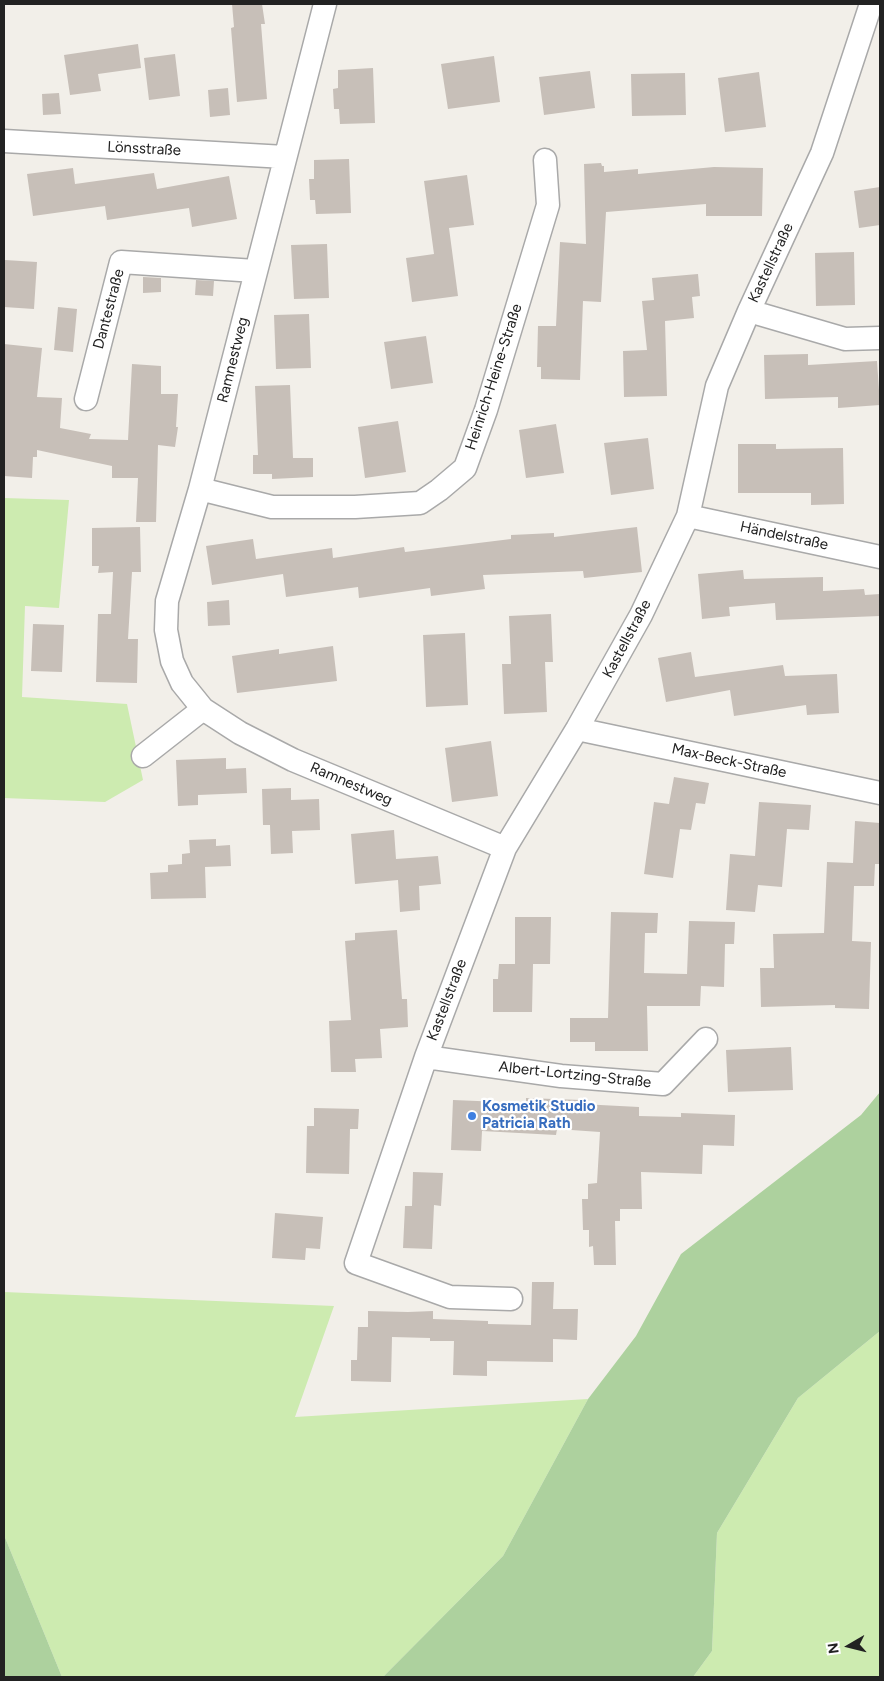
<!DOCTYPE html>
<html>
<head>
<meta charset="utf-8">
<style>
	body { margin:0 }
	#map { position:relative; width:884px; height:1681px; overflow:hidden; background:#f2efe9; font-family:Figtree,sans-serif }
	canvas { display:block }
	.frame { position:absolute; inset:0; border:5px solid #222; pointer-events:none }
	.north { position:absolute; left:824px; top:1621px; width:50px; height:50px; -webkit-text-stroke:4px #fff; paint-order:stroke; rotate:262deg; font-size:14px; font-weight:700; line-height:20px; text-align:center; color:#222 }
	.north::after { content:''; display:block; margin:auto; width:18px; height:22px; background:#222; clip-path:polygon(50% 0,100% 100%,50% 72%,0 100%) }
</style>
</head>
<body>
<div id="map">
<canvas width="884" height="1681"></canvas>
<div class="frame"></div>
<div class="north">N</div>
</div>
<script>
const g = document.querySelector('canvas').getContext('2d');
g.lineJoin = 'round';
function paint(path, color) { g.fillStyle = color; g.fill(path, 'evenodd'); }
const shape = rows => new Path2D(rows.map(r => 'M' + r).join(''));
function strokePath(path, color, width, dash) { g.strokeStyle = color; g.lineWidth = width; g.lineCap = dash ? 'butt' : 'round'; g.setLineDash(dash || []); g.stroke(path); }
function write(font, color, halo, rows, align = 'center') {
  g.font = font + ' Figtree,sans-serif'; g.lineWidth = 4.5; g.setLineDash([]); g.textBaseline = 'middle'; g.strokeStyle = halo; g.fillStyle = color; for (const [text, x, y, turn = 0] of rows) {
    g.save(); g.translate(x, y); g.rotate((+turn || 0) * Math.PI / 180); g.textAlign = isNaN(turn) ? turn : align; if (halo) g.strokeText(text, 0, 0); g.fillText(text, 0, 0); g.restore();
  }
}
paint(shape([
	[4,498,69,500,59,608,25,606,22,697,127,704,143,780,105,802,4,798],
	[4,1292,334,1306,295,1417,588,1399,503,1556,383,1677,62,1677,4,1535],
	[880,1331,880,1677,693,1677,712,1651,717,1533,798,1398]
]), '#cdebb0');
paint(shape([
	[880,1092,880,1331,798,1398,717,1533,712,1651,693,1677,383,1677,503,1556,588,1399,636,1336,681,1254,861,1115],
	[4,1535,62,1677,4,1677]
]), '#add19e');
paint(shape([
	[232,4,262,4,265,24,261,24,267,99,237,102,231,28,234,27],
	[138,44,141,68,98,74,101,91,70,95,64,55],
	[175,54,180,96,149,100,144,58],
	[494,56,500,102,448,109,441,64],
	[373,68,375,123,340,124,339,109,334,109,333,89,338,88,338,70],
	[590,71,595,108,544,115,539,77],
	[759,72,766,127,725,132,718,78],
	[685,73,686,115,632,116,631,74],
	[228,88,230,115,210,117,208,90],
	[59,93,61,114,43,115,42,94],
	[349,159,351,213,316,214,315,200,310,200,309,179,314,179,314,160],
	[601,163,602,166,604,166,604,172,638,169,638,174,714,167,763,168,762,216,706,216,706,204,606,212,601,302,583,301,580,380,541,379,541,367,537,367,538,326,556,326,560,242,586,244,584,164],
	[73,168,75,184,154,173,157,189,229,176,237,219,192,227,189,208,107,220,105,206,33,216,27,174],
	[467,175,474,225,449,228,458,296,412,302,406,258,434,254,424,181],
	[880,187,880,225,859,228,854,191],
	[327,244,329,298,294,299,291,245],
	[854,252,855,305,816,306,815,253],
	[5,260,37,262,34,309,4,307],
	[698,274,700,296,692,297,694,318,665,321,667,396,624,397,623,351,647,350,642,301,654,300,652,278],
	[143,277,161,278,161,292,143,293],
	[196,280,214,281,213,296,195,295],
	[58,307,77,309,73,352,54,350],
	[309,314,311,368,276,369,274,315],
	[426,336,433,383,391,389,384,342],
	[4,344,42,348,37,397,62,398,60,428,91,434,89,439,128,440,132,364,161,366,161,394,178,394,176,427,178,427,175,447,158,445,156,522,136,522,138,478,112,478,112,466,37,450,37,457,33,457,32,478,4,476],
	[808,354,808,365,877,361,880,405,838,408,838,397,765,399,764,355],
	[290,385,293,458,313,458,313,477,272,479,272,474,253,474,253,455,258,455,255,386],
	[398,421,406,472,365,478,358,427],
	[556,424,564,473,526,478,519,430],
	[648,438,654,489,611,495,604,443],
	[738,444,776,444,776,449,843,448,844,504,811,505,811,493,738,493],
	[140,527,141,572,132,572,128,639,138,639,137,683,96,682,98,614,111,614,113,572,98,573,99,566,92,566,92,528],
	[637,527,642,572,584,578,583,571,483,575,485,589,431,596,430,588,359,598,358,587,286,597,283,574,212,585,206,546,253,539,256,559,332,548,333,558,404,547,405,552,511,539,511,535,554,533,554,537],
	[743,570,744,579,823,577,823,591,864,589,865,595,880,594,880,616,776,620,775,603,729,607,730,616,702,619,698,574],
	[229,600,230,625,208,626,207,602],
	[551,614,553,662,545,662,547,712,504,714,502,664,511,664,509,616],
	[33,624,64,625,62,672,31,671],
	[465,633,468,705,426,707,423,635],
	[333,646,337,681,237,693,232,656,279,649,279,654],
	[691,652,695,677,783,665,785,676,837,674,839,713,807,715,806,705,734,716,730,690,666,702,658,658],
	[491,741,498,796,452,802,445,748],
	[226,758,226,769,246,768,247,793,198,795,198,805,178,806,176,760],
	[674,777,709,783,705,804,696,803,691,830,680,829,673,878,644,874,654,802,669,804],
	[291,788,291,800,319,799,320,830,292,831,293,853,271,854,270,825,263,825,262,789],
	[759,802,811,805,809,830,787,829,782,887,758,885,755,912,726,910,730,854,755,856],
	[855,821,880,823,880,864,875,864,874,886,854,886,852,941,871,942,869,1009,835,1008,835,1005,761,1007,760,968,774,968,773,934,824,933,827,862,853,863],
	[394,830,396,859,438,856,441,884,419,886,420,910,400,912,398,880,355,884,351,834],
	[216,839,216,846,230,845,231,866,205,867,206,898,151,899,150,873,168,872,168,865,182,864,182,854,190,853,189,840],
	[611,912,658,913,657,933,645,933,644,973,687,974,689,921,735,922,734,944,725,944,724,987,701,986,700,1006,647,1006,648,1051,595,1051,595,1042,570,1042,570,1018,608,1018],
	[515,917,551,917,550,964,533,964,532,1012,493,1012,493,979,498,979,499,964,515,964],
	[397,930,402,999,407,999,408,1027,380,1029,382,1058,355,1059,356,1072,331,1072,329,1021,351,1020,345,941,355,940,355,933],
	[791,1047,793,1090,728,1092,726,1050],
	[526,1098,581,1100,581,1104,639,1107,639,1116,681,1117,681,1113,735,1115,734,1146,703,1145,702,1174,641,1172,642,1209,620,1209,620,1221,615,1221,616,1265,594,1265,593,1246,589,1247,589,1230,583,1230,582,1199,588,1199,588,1184,597,1183,600,1132,557,1129,556,1135,482,1131,481,1151,451,1150,453,1100,526,1103],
	[314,1108,359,1109,358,1129,350,1129,349,1174,306,1173,307,1126,314,1126],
	[413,1172,443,1173,441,1206,434,1205,432,1249,403,1248,405,1206,412,1206],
	[275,1213,323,1217,320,1249,306,1248,305,1260,272,1258],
	[532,1282,554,1282,553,1309,578,1309,577,1340,553,1339,553,1362,487,1361,487,1376,453,1375,454,1341,430,1341,430,1338,392,1337,391,1382,351,1381,351,1360,357,1360,358,1327,368,1327,368,1311,408,1312,433,1311,433,1319,488,1321,488,1324,531,1325]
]), '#c7bfb8');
const street = shape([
	[325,4,200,489,167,601,166,630,172,661,182,683,203,709,240,733,293,760,505,848],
	[4,141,285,157],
	[749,311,845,339,880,338],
	[86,399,121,262,255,271],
	[200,489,272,507,355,507,420,503,439,490,465,468,486,410,548,205,545,160],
	[688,516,880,557],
	[577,729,880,793],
	[143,756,203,709],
	[426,1057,561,1076,663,1084,706,1039],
	[511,1299,450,1297,356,1263,426,1057,505,848,577,729,641,615,688,516,717,386,749,311,822,153,871,4]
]);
strokePath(street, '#a9a9a9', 25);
strokePath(street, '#fff', 22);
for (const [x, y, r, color] of [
	[472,1116,5,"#3f7fe0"]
]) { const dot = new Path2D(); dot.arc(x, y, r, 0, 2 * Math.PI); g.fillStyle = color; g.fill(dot); strokePath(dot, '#fff', 2); }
write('15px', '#222', '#fff', [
	["Lönsstraße",144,149,3],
	["Kastellstraße",771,263,-65],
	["Dantestraße",109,309,-75],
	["Ramnestweg",233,360,-76],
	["Heinrich-Heine-Straße",494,377,-72],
	["Händelstraße",784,536,12],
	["Kastellstraße",627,639,-62],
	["Max-Beck-Straße",729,761,12],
	["Ramnestweg",351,784,23],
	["Kastellstraße",447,1000,-69],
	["Albert-Lortzing-Straße",575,1075,6]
]);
write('bold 15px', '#366cbe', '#fff', [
	["Kosmetik Studio",482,1107],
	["Patricia Rath",482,1124]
], 'left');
</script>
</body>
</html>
